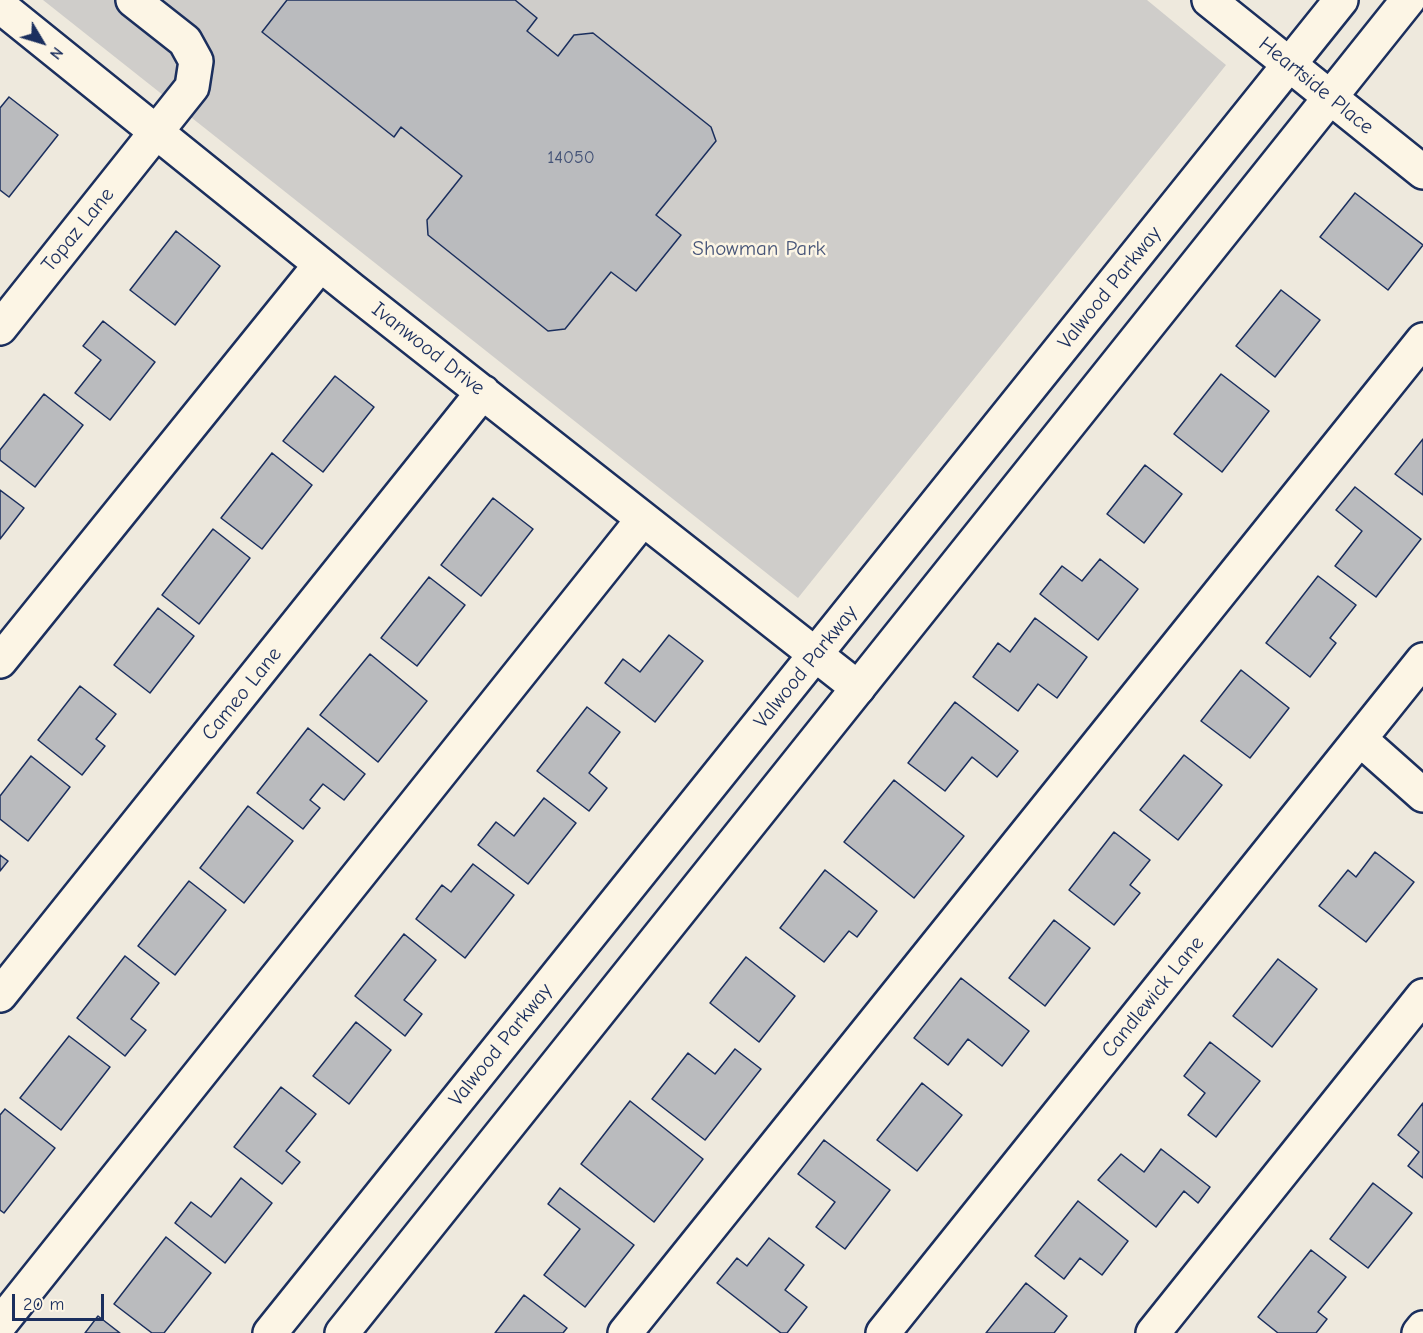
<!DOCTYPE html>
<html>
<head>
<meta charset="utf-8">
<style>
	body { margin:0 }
	#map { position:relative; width:1423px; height:1333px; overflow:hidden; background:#eee9dd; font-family:"Comic Neue",sans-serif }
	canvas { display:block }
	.north { position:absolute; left:12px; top:12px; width:60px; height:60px; -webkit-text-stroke:4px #fcf5e5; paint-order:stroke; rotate:128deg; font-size:16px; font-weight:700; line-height:24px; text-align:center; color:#1b2f5e }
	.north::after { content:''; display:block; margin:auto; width:21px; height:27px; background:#1b2f5e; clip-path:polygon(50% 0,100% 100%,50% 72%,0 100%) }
	.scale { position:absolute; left:12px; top:1294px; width:92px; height:27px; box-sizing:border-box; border:3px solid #1b2f5e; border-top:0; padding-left:8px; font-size:18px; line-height:21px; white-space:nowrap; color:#1b2f5e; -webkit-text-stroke:4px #fcf5e5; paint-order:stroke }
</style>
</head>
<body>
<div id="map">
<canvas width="1423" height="1333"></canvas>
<div class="north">N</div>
<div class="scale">20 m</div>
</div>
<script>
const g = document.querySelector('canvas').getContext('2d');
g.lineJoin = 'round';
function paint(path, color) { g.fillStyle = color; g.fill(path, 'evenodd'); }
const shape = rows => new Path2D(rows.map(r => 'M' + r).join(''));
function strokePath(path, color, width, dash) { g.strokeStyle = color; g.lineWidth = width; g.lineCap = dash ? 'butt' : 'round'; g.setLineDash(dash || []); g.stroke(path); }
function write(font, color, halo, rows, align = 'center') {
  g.font = font + ' "Comic Neue",sans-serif'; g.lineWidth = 5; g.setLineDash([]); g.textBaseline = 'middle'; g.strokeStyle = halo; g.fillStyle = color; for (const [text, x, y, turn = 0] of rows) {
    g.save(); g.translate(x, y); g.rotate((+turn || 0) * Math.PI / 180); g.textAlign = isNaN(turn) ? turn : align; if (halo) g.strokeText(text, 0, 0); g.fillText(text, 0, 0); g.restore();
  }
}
paint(shape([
	[43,0,1147,0,1226,65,798,598]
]), '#cfcdca');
const building = shape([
	[287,0,515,0,537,18,527,31,558,56,574,35,593,33,711,127,716,141,656,215,681,235,636,291,611,272,565,329,548,331,428,235,427,220,462,176,401,127,394,137,262,32,287,0],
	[9,97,58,135,9,197,0,190,0,108,9,97],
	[1355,193,1423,245,1388,290,1320,237,1355,193],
	[176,231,220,266,175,325,130,290,176,231],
	[1281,290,1320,320,1275,377,1236,346,1281,290],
	[103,321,155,362,110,420,75,393,101,360,83,346,103,321],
	[1221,374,1269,411,1222,472,1174,434,1221,374],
	[335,376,374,407,323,472,283,441,335,376],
	[44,394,83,425,35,487,0,460,0,450,44,394],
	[1423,439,1423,495,1395,474,1423,439],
	[272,453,312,485,262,549,221,518,272,453],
	[1145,465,1182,494,1144,543,1107,514,1145,465],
	[1355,487,1421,539,1376,597,1335,566,1362,531,1336,510,1355,487],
	[0,490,24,508,0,539,0,490],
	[493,498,533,529,481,596,441,565,493,498],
	[213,529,250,558,199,624,162,595,213,529],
	[1100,559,1138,589,1098,640,1040,594,1062,566,1082,581,1100,559],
	[1318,576,1356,605,1330,638,1336,643,1310,677,1266,643,1318,576],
	[429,577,465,605,417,666,381,638,429,577],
	[158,608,194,636,150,693,114,665,158,608],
	[1035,618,1087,657,1057,698,1038,684,1018,711,973,677,998,643,1010,652,1035,618],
	[669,635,703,661,655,722,605,683,623,659,640,672,669,635],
	[370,654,427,701,378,762,320,715,370,654],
	[1241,670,1289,708,1250,758,1201,721,1241,670],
	[80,686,116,714,96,739,105,746,82,775,38,740,80,686],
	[955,702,1018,751,997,777,972,757,945,791,908,763,955,702],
	[587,707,620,732,589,773,607,788,589,811,537,771,587,707],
	[308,728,365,774,344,800,323,784,310,800,320,808,303,829,257,793,308,728],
	[1184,755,1222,785,1178,840,1140,810,1184,755],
	[31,756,70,787,28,841,0,819,0,796,31,756],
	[894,780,964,836,914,898,844,842,894,780],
	[544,798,576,823,528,884,478,845,496,822,514,836,544,798],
	[248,806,293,841,244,903,200,868,248,806],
	[1114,832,1150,860,1130,885,1140,893,1114,925,1069,890,1114,832],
	[1375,852,1414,882,1366,942,1319,906,1348,870,1356,877,1375,852],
	[0,855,8,861,0,871,0,855],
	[473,864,514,895,465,958,416,919,442,885,451,892,473,864],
	[825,870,877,911,857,937,849,931,824,962,780,928,825,870],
	[189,881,226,910,175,975,138,946,189,881],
	[1054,920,1090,948,1045,1006,1009,978,1054,920],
	[404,934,436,960,404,1000,422,1014,405,1036,355,996,404,934],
	[125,956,159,983,131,1019,146,1030,125,1056,77,1018,125,956],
	[746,957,795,996,759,1042,710,1003,746,957],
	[1278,959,1317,989,1272,1047,1233,1016,1278,959],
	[961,978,1029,1031,1002,1066,968,1039,948,1065,914,1038,961,978],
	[356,1022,391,1050,349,1104,313,1076,356,1022],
	[69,1036,110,1067,61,1130,20,1098,69,1036],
	[1210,1042,1260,1081,1216,1137,1188,1115,1205,1093,1184,1076,1210,1042],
	[735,1049,761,1069,705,1140,652,1099,688,1053,715,1074,735,1049],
	[922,1083,962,1115,917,1171,877,1140,922,1083],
	[281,1087,316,1114,286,1151,300,1162,282,1184,234,1147,281,1087],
	[630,1101,703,1159,654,1222,581,1164,630,1101],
	[1423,1103,1423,1178,1408,1166,1419,1152,1398,1135,1423,1103],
	[5,1109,55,1148,4,1213,0,1210,0,1115,5,1109],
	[824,1140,890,1190,845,1249,816,1227,835,1202,798,1174,824,1140],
	[1161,1149,1210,1187,1198,1203,1184,1191,1156,1227,1098,1180,1121,1154,1144,1172,1161,1149],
	[241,1178,272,1203,225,1263,175,1223,191,1202,211,1217,241,1178],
	[1373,1183,1412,1213,1368,1268,1330,1239,1373,1183],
	[560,1188,634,1245,585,1307,544,1275,580,1229,548,1204,560,1188],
	[1078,1201,1128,1241,1102,1275,1080,1258,1064,1279,1035,1256,1078,1201],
	[166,1237,211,1273,164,1333,152,1333,114,1304,166,1237],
	[769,1238,804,1265,785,1290,807,1307,787,1333,781,1333,717,1283,737,1258,747,1266,769,1238],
	[1311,1250,1346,1277,1318,1312,1327,1319,1316,1333,1278,1333,1258,1317,1311,1250],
	[1026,1283,1067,1316,1054,1333,986,1333,1026,1283],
	[524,1295,567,1328,563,1333,495,1333,524,1295],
	[98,1316,120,1333,85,1333,98,1316]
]);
paint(building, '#babbbe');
strokePath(building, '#1b2f5e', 1.5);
const minor = shape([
	[1209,0,1423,172],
	[0,6,351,289,858,688],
	[0,328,192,87,196,61,185,41,133,0],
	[0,661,320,265],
	[1360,739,1423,795],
	[0,995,483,392],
	[0,1324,643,519],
	[625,1333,1423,340],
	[883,1333,1423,660],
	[1153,1333,1423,996],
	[1419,1333,1423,1328]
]);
const major = shape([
	[270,1333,1341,0],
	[342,1333,1408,0]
]);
strokePath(minor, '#1b2f5e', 38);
strokePath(major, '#1b2f5e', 38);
strokePath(minor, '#fcf5e5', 33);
strokePath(major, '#fcf5e5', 33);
write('18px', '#435276', null, [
	["14050",571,158]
]);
write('21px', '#1b2f5e', '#fcf5e5', [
	["Heartside Place",1316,86,39],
	["Topaz Lane",78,230,-51],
	["Valwood Parkway",1110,288,-51],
	["Ivanwood Drive",428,349,38],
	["Valwood Parkway",806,667,-51],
	["Cameo Lane",242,694,-51],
	["Candlewick Lane",1153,997,-51],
	["Valwood Parkway",501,1045,-51]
]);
write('21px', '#485679', '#fcf5e5', [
	["Showman Park",759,249]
]);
</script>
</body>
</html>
